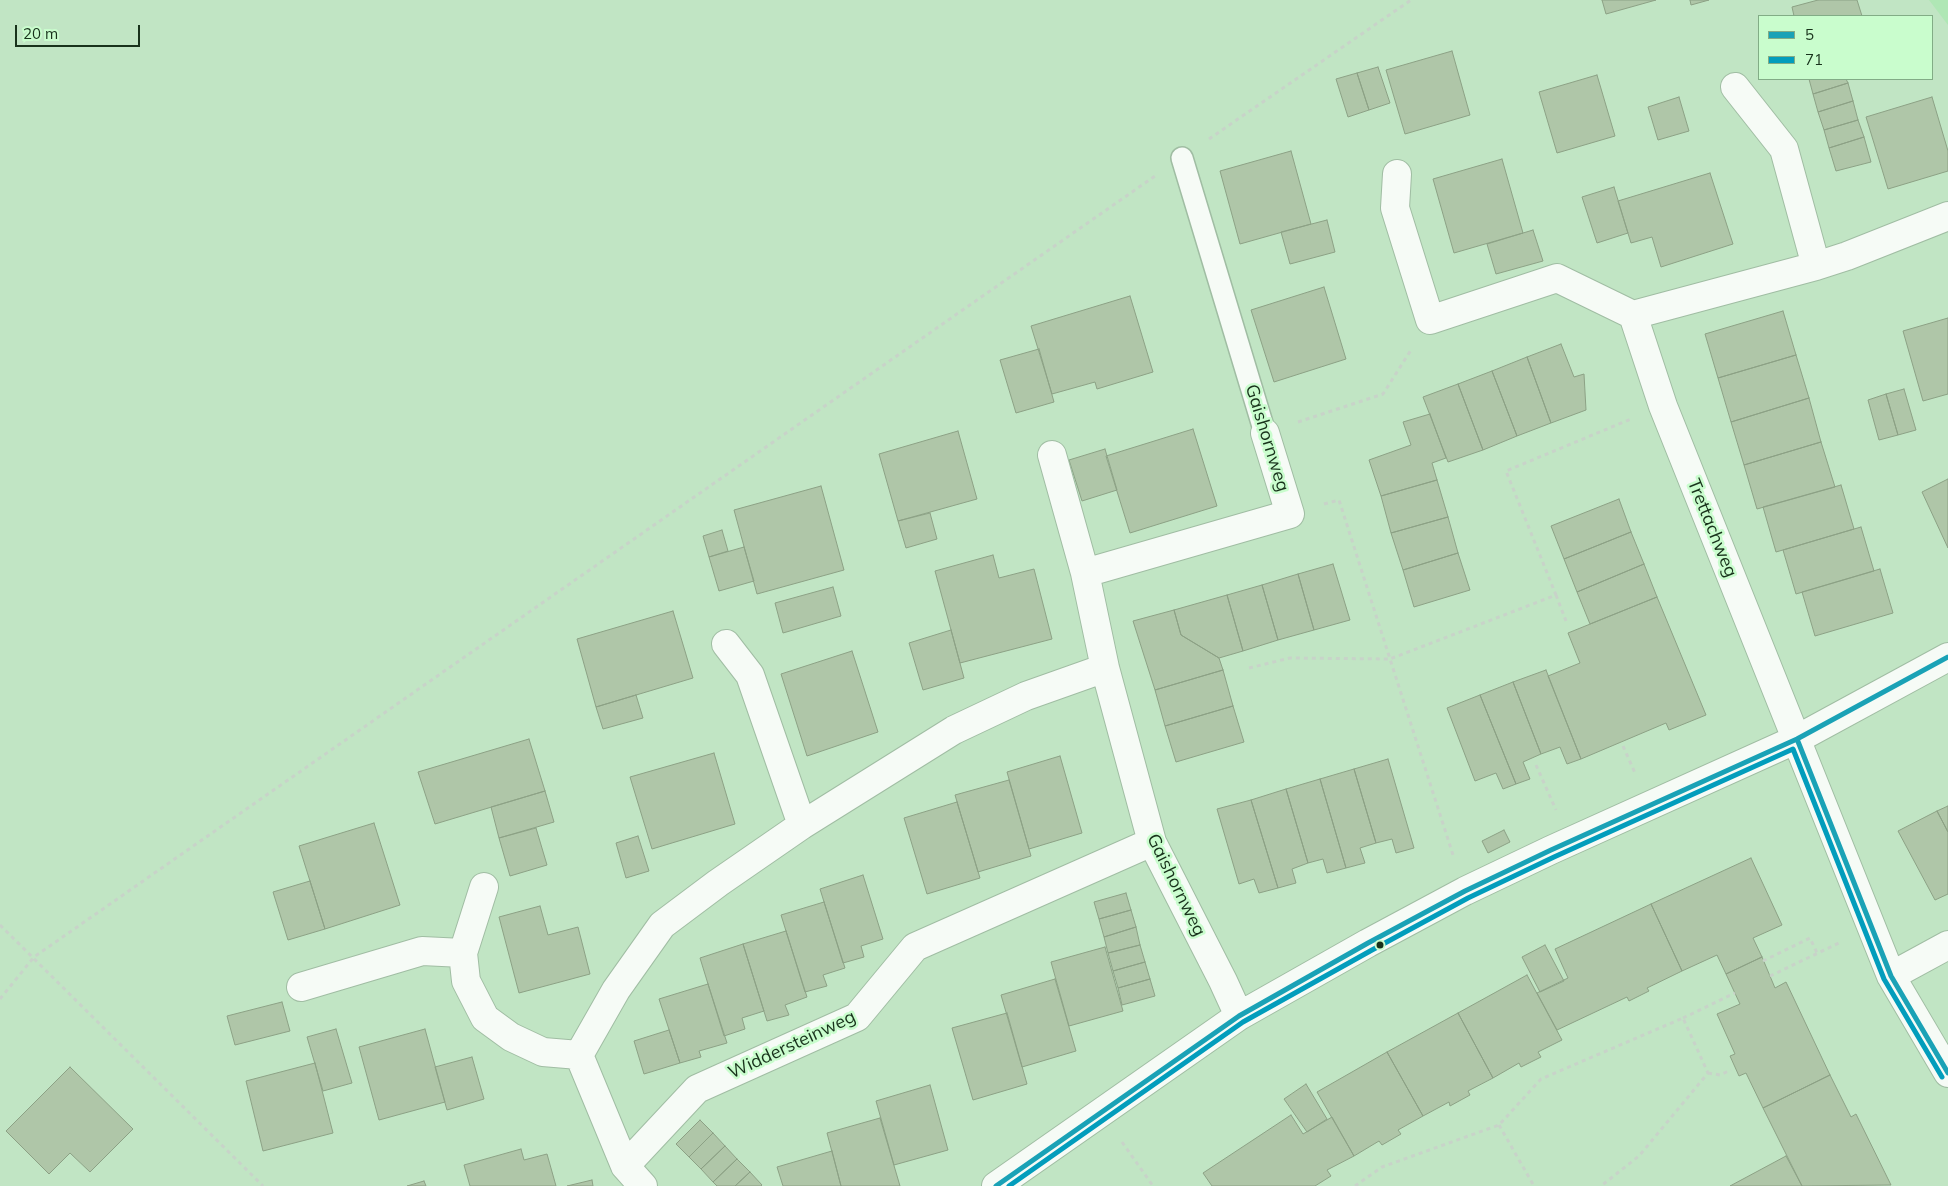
<!DOCTYPE html>
<html>
<head>
<meta charset="utf-8">
<style>
	body { margin:0 }
	#map { position:relative; width:1948px; height:1186px; overflow:hidden; background:#c1e5c4; font-family:Mulish,sans-serif }
	canvas { display:block }
	.legend { position:absolute; left:1758px; top:15px; width:175px; height:65px; box-sizing:border-box; background:#c9fdcd; border:1px solid #82ac86; margin:0; padding:6px 9px; list-style:none; font-size:15px; color:#18321b }
	.legend li { display:flex; align-items:center; gap:10px; height:25px }
	.legend b { width:25px; border:1px solid #82ac86 }
	.scale { position:absolute; left:15px; top:25px; width:125px; height:22px; box-sizing:border-box; border:2px solid #18321b; border-top:0; padding-left:6px; font-size:15px; line-height:18px; white-space:nowrap; color:#18321b; -webkit-text-stroke:4px #c9fdcd; paint-order:stroke }
</style>
</head>
<body>
<div id="map">
<canvas width="1948" height="1186"></canvas>
<ul class="legend">
<li><b style="height:6px;background:#1aa2b6"></b>5</li>
<li><b style="height:6px;background:#029dbc"></b>71</li>
</ul>
<div class="scale">20 m</div>
</div>
<script>
const g = document.querySelector('canvas').getContext('2d');
g.lineJoin = 'round';
function paint(path, color) { g.fillStyle = color; g.fill(path, 'evenodd'); }
const shape = rows => new Path2D(rows.map(r => 'M' + r).join(''));
function strokePath(path, color, width, dash) { g.strokeStyle = color; g.lineWidth = width; g.lineCap = dash ? 'butt' : 'round'; g.setLineDash(dash || []); g.stroke(path); }
function write(font, color, halo, rows, align = 'center') {
  g.font = font + ' Mulish,sans-serif'; g.lineWidth = 5; g.setLineDash([]); g.textBaseline = 'middle'; g.strokeStyle = halo; g.fillStyle = color; for (const [text, x, y, turn = 0] of rows) {
    g.save(); g.translate(x, y); g.rotate((+turn || 0) * Math.PI / 180); g.textAlign = isNaN(turn) ? turn : align; if (halo) g.strokeText(text, 0, 0); g.fillText(text, 0, 0); g.restore();
  }
}
paint(shape([
	[1929,0,1948,0,1948,25]
]), '#afe7b5');
const building = shape([
	[1602,0,1656,0,1606,14,1602,0],
	[1690,0,1709,0,1691,5,1690,0],
	[1818,0,1857,0,1862,16,1794,16,1792,7,1818,0],
	[1452,51,1470,115,1405,134,1386,70,1452,51],
	[1378,67,1390,103,1369,110,1357,73,1378,67],
	[1357,73,1369,110,1348,117,1336,79,1357,73],
	[1597,75,1615,136,1557,153,1539,92,1597,75],
	[1809,79,1846,79,1848,83,1813,94,1809,79],
	[1848,83,1853,101,1818,112,1813,94,1848,83],
	[1679,97,1689,131,1658,140,1648,107,1679,97],
	[1932,97,1948,151,1948,171,1888,189,1866,117,1932,97],
	[1853,101,1858,120,1824,130,1818,112,1853,101],
	[1858,120,1864,137,1829,148,1824,130,1858,120],
	[1864,137,1871,162,1836,171,1829,148,1864,137],
	[1291,151,1311,224,1240,244,1220,171,1291,151],
	[1502,159,1523,233,1454,253,1433,179,1502,159],
	[1710,173,1733,244,1661,267,1652,237,1631,243,1618,201,1710,173],
	[1614,187,1628,233,1597,243,1582,197,1614,187],
	[1327,220,1335,252,1290,264,1281,232,1327,220],
	[1533,230,1543,261,1496,274,1487,244,1533,230],
	[1324,287,1346,359,1274,382,1251,310,1324,287],
	[1130,296,1153,372,1097,389,1095,382,1052,394,1031,326,1130,296],
	[1783,311,1796,355,1718,378,1705,334,1783,311],
	[1948,318,1948,394,1923,401,1903,331,1948,318],
	[1561,344,1574,377,1584,374,1586,410,1551,423,1527,357,1561,344],
	[1039,349,1054,402,1016,413,1000,360,1039,349],
	[1796,355,1809,398,1731,422,1718,378,1796,355],
	[1527,357,1551,423,1517,436,1492,371,1527,357],
	[1492,371,1517,436,1483,450,1458,384,1492,371],
	[1458,384,1483,450,1448,462,1423,397,1458,384],
	[1904,389,1916,430,1898,435,1886,394,1904,389],
	[1886,394,1898,435,1879,440,1868,400,1886,394],
	[1809,398,1821,442,1744,465,1731,422,1809,398],
	[1430,414,1446,458,1432,463,1437,480,1381,496,1369,460,1411,445,1403,422,1430,414],
	[1193,429,1217,506,1130,533,1106,456,1193,429],
	[958,431,977,499,898,521,879,454,958,431],
	[1821,442,1835,487,1757,509,1744,465,1821,442],
	[1105,449,1117,490,1082,501,1069,460,1105,449],
	[1948,479,1948,548,1922,492,1948,479],
	[1437,480,1448,517,1391,533,1381,496,1437,480],
	[1841,485,1854,529,1776,552,1763,507,1841,485],
	[821,486,844,570,757,594,734,510,821,486],
	[1619,499,1631,532,1564,559,1551,526,1619,499],
	[930,513,937,539,906,548,898,521,930,513],
	[1448,517,1458,553,1403,570,1391,533,1448,517],
	[1861,527,1874,571,1796,594,1783,550,1861,527],
	[722,530,728,551,709,557,703,536,722,530],
	[1631,532,1644,564,1577,592,1564,559,1631,532],
	[744,547,754,581,719,591,709,557,744,547],
	[1458,553,1470,590,1414,607,1403,570,1458,553],
	[993,555,999,578,1034,569,1052,639,960,663,935,571,993,555],
	[1333,564,1350,620,1314,630,1298,574,1333,564],
	[1644,564,1657,597,1590,624,1577,592,1644,564],
	[1880,569,1893,613,1815,636,1802,592,1880,569],
	[1298,574,1314,630,1278,640,1262,585,1298,574],
	[1262,585,1278,640,1243,651,1227,595,1262,585],
	[833,587,841,616,783,633,775,603,833,587],
	[1227,595,1243,651,1219,658,1181,635,1174,610,1227,595],
	[1657,597,1706,715,1669,730,1666,723,1581,759,1548,676,1580,663,1568,633,1657,597],
	[1174,610,1181,635,1219,658,1223,670,1155,690,1133,621,1174,610],
	[673,611,693,678,596,707,577,639,673,611],
	[951,630,964,678,923,690,909,643,951,630],
	[852,651,878,732,807,756,781,674,852,651],
	[1223,670,1233,706,1165,726,1155,690,1223,670],
	[1546,670,1581,759,1567,764,1560,747,1541,754,1513,682,1546,670],
	[1513,682,1541,754,1523,762,1530,779,1516,784,1480,695,1513,682],
	[636,695,643,718,603,729,596,707,636,695],
	[1480,695,1516,784,1503,789,1496,773,1475,781,1447,708,1480,695],
	[1233,706,1244,742,1176,762,1165,726,1233,706],
	[529,739,545,791,435,824,418,772,529,739],
	[714,753,735,824,652,849,630,777,714,753],
	[1060,756,1082,833,1029,849,1007,772,1060,756],
	[1388,759,1414,848,1396,853,1392,839,1376,843,1354,769,1388,759],
	[1354,769,1376,843,1360,848,1365,863,1346,868,1320,779,1354,769],
	[1320,779,1346,868,1327,873,1323,859,1308,863,1286,789,1320,779],
	[1009,780,1031,856,978,872,955,795,1009,780],
	[1286,789,1308,863,1292,869,1296,883,1278,888,1251,800,1286,789],
	[545,791,554,822,499,838,491,807,545,791],
	[1251,800,1278,888,1259,893,1254,879,1239,884,1217,809,1251,800],
	[957,802,980,878,927,894,904,818,957,802],
	[1948,806,1948,832,1937,811,1948,806],
	[1937,811,1948,832,1948,894,1935,900,1898,831,1937,811],
	[374,823,400,905,325,929,299,846,374,823],
	[536,828,547,865,510,876,499,838,536,828],
	[1504,830,1510,842,1488,853,1482,841,1504,830],
	[638,836,649,871,626,878,616,843,638,836],
	[1751,858,1782,925,1753,938,1762,957,1726,974,1717,955,1682,971,1651,904,1751,858],
	[863,875,883,939,861,946,864,957,843,963,820,889,863,875],
	[310,881,325,929,288,940,273,892,310,881],
	[1126,893,1131,910,1099,919,1094,902,1126,893],
	[824,902,845,968,823,975,827,986,805,992,781,915,824,902],
	[1651,904,1682,971,1647,988,1649,991,1629,1001,1627,997,1557,1030,1537,993,1568,978,1555,949,1651,904],
	[540,906,548,935,578,927,590,974,519,993,499,917,540,906],
	[1131,910,1136,927,1104,937,1099,919,1131,910],
	[1136,927,1140,945,1108,953,1104,937,1136,927],
	[786,931,807,997,785,1005,789,1015,767,1021,743,944,786,931],
	[743,944,764,1011,742,1018,745,1029,724,1036,700,958,743,944],
	[1140,945,1145,962,1113,971,1108,953,1140,945],
	[1545,945,1564,981,1540,992,1522,957,1545,945],
	[1105,947,1123,1011,1069,1026,1051,962,1105,947],
	[1762,957,1775,988,1786,982,1830,1075,1763,1108,1746,1073,1739,1076,1730,1056,1735,1054,1717,1014,1740,1004,1726,974,1762,957],
	[1145,962,1150,979,1118,988,1113,971,1145,962],
	[1527,975,1562,1040,1538,1052,1541,1057,1521,1067,1519,1063,1493,1078,1458,1013,1527,975],
	[1055,979,1076,1051,1022,1067,1001,995,1055,979],
	[1150,979,1155,996,1122,1005,1118,988,1150,979],
	[708,984,727,1043,699,1051,701,1057,680,1063,659,999,708,984],
	[282,1002,290,1031,235,1045,227,1016,282,1002],
	[1007,1013,1027,1084,973,1100,952,1028,1007,1013],
	[1458,1013,1493,1078,1468,1091,1470,1095,1450,1106,1449,1102,1423,1116,1387,1052,1458,1013],
	[336,1029,352,1083,323,1091,307,1037,336,1029],
	[425,1029,445,1102,379,1120,359,1047,425,1029],
	[669,1030,680,1063,644,1074,634,1041,669,1030],
	[1387,1052,1423,1116,1398,1130,1401,1134,1382,1145,1379,1141,1354,1156,1317,1092,1387,1052],
	[472,1057,484,1099,447,1110,435,1067,472,1057],
	[315,1063,333,1133,263,1151,246,1081,315,1063],
	[70,1067,133,1129,90,1172,70,1153,49,1174,6,1131,70,1067],
	[1830,1075,1851,1117,1856,1114,1891,1185,1802,1186,1763,1108,1830,1075],
	[1306,1084,1327,1119,1307,1132,1284,1099,1306,1084],
	[930,1085,948,1150,894,1165,876,1101,930,1085],
	[1291,1115,1303,1134,1332,1117,1354,1156,1327,1170,1331,1176,1315,1186,1212,1186,1203,1173,1291,1115],
	[880,1118,900,1186,841,1186,827,1133,880,1118],
	[700,1120,713,1133,689,1157,676,1144,700,1120],
	[713,1133,725,1146,701,1169,689,1157,713,1133],
	[725,1146,737,1159,713,1182,701,1169,725,1146],
	[521,1149,524,1160,547,1154,556,1186,470,1186,464,1165,521,1149],
	[832,1151,841,1186,783,1186,777,1167,832,1151],
	[1786,1156,1802,1186,1730,1186,1786,1156],
	[737,1159,750,1172,735,1186,717,1186,713,1182,737,1159],
	[750,1172,762,1185,761,1186,735,1186,750,1172],
	[592,1180,593,1186,567,1186,592,1180],
	[424,1181,426,1186,407,1186,424,1181]
]);
paint(building, '#afc6a8');
strokePath(building, '#8ca185', 1);
const lane = shape([
	[1182,158,1265,433]
]);
const street = shape([
	[1735,87,1784,149,1816,266],
	[1397,174,1395,208,1430,320,1557,278,1633,315],
	[1948,216,1847,256,1816,266,1633,315,1663,406,1891,976,1948,1073],
	[1052,455,1085,573,1105,668,1152,842,1223,981,1239,1016],
	[1085,573,1290,514,1265,433],
	[726,644,750,675,802,825],
	[463,953,484,887],
	[1891,976,1948,945],
	[301,987,422,951,463,953,466,981,485,1018,511,1037,543,1052,579,1055,625,1166,643,1186],
	[579,1055,616,990,662,925,718,883,802,825,954,730,1026,696,1105,668],
	[625,1166,697,1089,857,1017,915,947,1152,842],
	[996,1186,1239,1016,1368,943,1465,891,1551,850,1797,739,1948,657]
]);
strokePath(lane, '#a0bda3', 24);
strokePath(street, '#a0bda3', 30);
strokePath(shape([
	[1209,139,1411,0],
	[1298,422,1383,394,1411,350],
	[1324,504,1339,500,1390,659,1556,595,1506,471,1631,419],
	[1556,595,1566,621],
	[1249,668,1290,658,1390,659,1454,858],
	[1623,746,1635,773],
	[1536,765,1556,810],
	[0,925,263,1186],
	[1763,961,1810,938,1817,953],
	[1770,976,1839,943],
	[0,999,34,957,1155,176],
	[1683,1018,1735,993],
	[1708,1073,1720,1075,1731,1070],
	[1499,1125,1534,1186],
	[1122,1142,1153,1186],
	[1355,1186,1382,1167,1499,1125,1541,1079,1683,1018,1708,1073,1639,1156,1601,1186]
]), '#c8d3c9', 3, [4, 4]);
strokePath(lane, '#f6fbf6', 21);
strokePath(street, '#f6fbf6', 28);
strokePath(shape([
	[1797,739,1891,976,1948,1073],
	[996,1186,1239,1016,1368,943,1465,891,1551,850,1797,739,1948,657]
]), '#1aa2b6', 5);
strokePath(shape([
	[1009,1186,1243,1022,1372,950,1468,898,1554,857,1793,749,1884,979,1942,1077]
]), '#029dbc', 5);
for (const [x, y, r, color] of [
	[1380,945,4.5,"#18321b"]
]) { const dot = new Path2D(); dot.arc(x, y, r, 0, 2 * Math.PI); g.fillStyle = color; g.fill(dot); strokePath(dot, '#c9fdcd', 2); }
write('18px', '#18321b', '#c9fdcd', [
	["Gaishornweg",1267,438,73],
	["Trettachweg",1712,528,68],
	["Gaishornweg",1176,885,64],
	["Widdersteinweg",792,1045,-25]
]);
</script>
</body>
</html>
